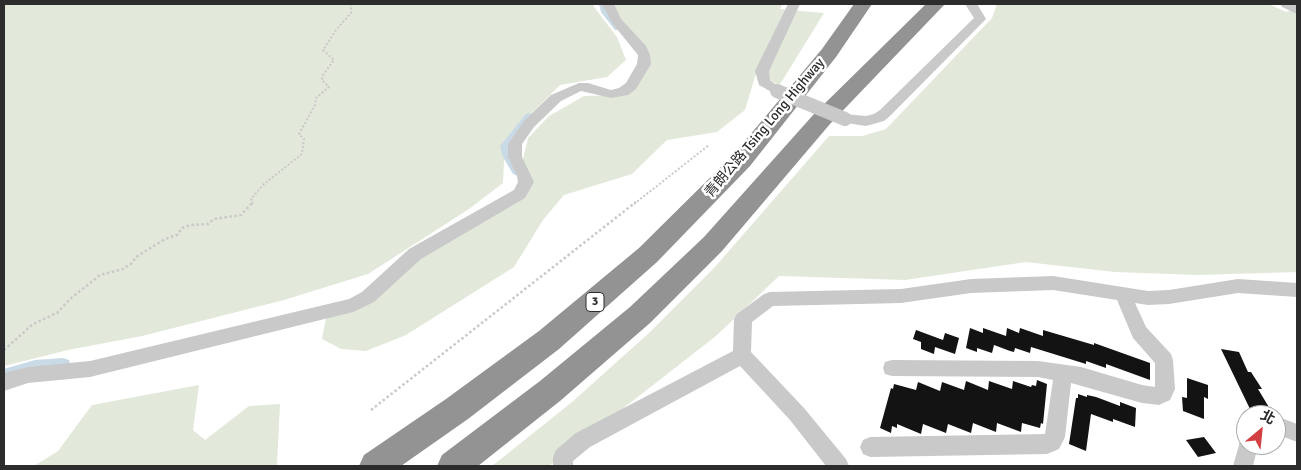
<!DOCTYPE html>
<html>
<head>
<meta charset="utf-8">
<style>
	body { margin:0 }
	#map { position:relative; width:1301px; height:470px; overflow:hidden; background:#fff; font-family:Signika,"Noto Sans TC",sans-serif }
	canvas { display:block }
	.frame { position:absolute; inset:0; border:5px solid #2c2c2c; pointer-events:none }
	.north { position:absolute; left:1236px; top:405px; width:50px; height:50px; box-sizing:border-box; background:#fff; border:1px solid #ababab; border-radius:50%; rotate:28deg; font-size:14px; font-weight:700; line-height:20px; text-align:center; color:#2c2c2c }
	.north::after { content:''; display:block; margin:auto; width:18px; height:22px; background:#d24044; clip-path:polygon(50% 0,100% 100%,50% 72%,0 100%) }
</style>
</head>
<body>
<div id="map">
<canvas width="1301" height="470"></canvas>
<div class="frame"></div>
<div class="north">北</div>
</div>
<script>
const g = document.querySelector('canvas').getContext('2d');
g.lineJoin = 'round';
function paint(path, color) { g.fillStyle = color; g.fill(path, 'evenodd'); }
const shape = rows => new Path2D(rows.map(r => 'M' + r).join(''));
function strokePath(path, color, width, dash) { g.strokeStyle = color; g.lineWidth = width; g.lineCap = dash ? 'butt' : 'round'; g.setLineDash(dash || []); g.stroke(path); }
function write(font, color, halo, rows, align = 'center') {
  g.font = font + ' Signika,"Noto Sans TC",sans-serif'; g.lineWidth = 5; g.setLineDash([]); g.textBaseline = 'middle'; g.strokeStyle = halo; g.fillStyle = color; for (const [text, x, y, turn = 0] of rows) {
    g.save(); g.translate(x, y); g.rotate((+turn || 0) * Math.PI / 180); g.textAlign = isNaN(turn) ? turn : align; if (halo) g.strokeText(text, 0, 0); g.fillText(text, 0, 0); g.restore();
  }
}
paint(shape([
	[4,4,593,4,594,7,617,37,626,60,607,77,560,85,505,140,503,183,469,209,368,274,284,300,142,336,68,350,4,366],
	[609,4,782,4,780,9,824,13,779,86,757,70,745,110,717,132,667,140,632,174,564,195,543,220,514,267,406,335,366,351,341,349,322,339,326,318,400,268,518,201,523,159,528,138,549,116,584,96,623,95,647,53],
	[997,4,1269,4,1286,12,1292,10,1297,13,1297,272,1198,275,1115,272,1026,262,905,280,779,276,716,336,549,466,492,466,572,402,649,333,714,268,829,136,862,136,886,129,992,18],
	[199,385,193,430,205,440,249,406,280,404,277,466,34,466,58,451,92,405]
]), '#e2e9db');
paint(shape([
	[599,4,609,4,611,11,624,28,623,30,615,30,601,12,599,4],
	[530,113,536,117,512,147,513,154,524,171,523,174,518,176,513,174,503,157,500,146,526,114,530,113],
	[63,358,69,360,71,365,69,370,35,374,4,383,4,369,35,360,63,358]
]), '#c9dae7');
paint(shape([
	[970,328,983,333,983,328,1006,336,1007,328,1019,333,1020,328,1043,336,1043,330,1094,345,1094,343,1150,363,1150,380,1106,364,1106,368,1086,361,1086,364,1031,347,1030,353,1015,348,1014,352,1010,351,994,345,992,353,977,348,977,352,966,348],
	[916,330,943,340,945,333,959,338,955,354,935,347,934,354,921,349,921,342,913,339],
	[1221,349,1239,352,1248,372,1251,372,1262,389,1258,389,1270,409,1250,409],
	[1187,378,1208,385,1208,399,1204,397,1204,419,1183,411,1182,397,1187,398],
	[1037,380,1047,384,1043,424,1041,423,1040,428,1022,423,1021,432,997,423,996,432,973,423,971,433,948,424,946,433,923,424,921,434,897,424,897,428,892,426,891,433,880,428,891,388,893,389,894,384,916,390,918,382,940,391,942,382,964,390,966,381,988,390,989,381,1012,389,1013,381,1031,387,1032,385,1036,386],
	[1078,394,1087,397,1087,395,1096,397,1120,406,1120,402,1136,408,1135,427,1113,419,1113,422,1091,414,1086,451,1069,444,1076,398,1078,398],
	[1204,437,1216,453,1198,457,1186,440]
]), '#131313');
strokePath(shape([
	[252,204,253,202,251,199,264,184,302,154,304,139,299,134,315,105,316,98,329,87,322,80,323,75,334,60,323,50,336,30,351,13,351,4],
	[634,204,709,145]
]), '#c9c9c9', 2, [2, 2]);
strokePath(shape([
	[4,350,33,324,57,313,70,299,100,275,123,269,132,263,136,257,165,239,177,235,182,228,190,225,208,224,214,219,241,215,253,202],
	[371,410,636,202]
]), '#c9c9c9', 2.5, [2.5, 2.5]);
paint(shape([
	[602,4,614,4,621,19,646,46,650,55,651,64,636,89,628,95,611,98,581,91,561,101,534,127,522,144,522,157,534,182,525,198,421,259,374,302,353,312,90,377,28,383,4,391,4,373,28,367,90,361,349,299,362,292,409,249,514,190,518,182,517,176,508,157,508,144,524,121,551,95,579,83,588,83,611,90,619,88,626,83,637,64,638,55,612,23,602,4],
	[788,4,800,4,769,71,770,80,784,91,782,94,777,95,759,85,755,71,788,4],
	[965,4,977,4,986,19,890,116,884,121,866,126,840,122,838,119,840,116,845,114,866,116,874,114,880,110,974,18,965,4],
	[1280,4,1297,5,1297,14,1282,7,1280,4],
	[1053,276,1148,291,1169,290,1238,279,1297,283,1297,297,1238,293,1169,304,1148,305,1135,303,1146,327,1171,354,1173,360,1175,389,1170,400,1159,405,1142,403,1071,383,1065,437,1059,449,1047,454,870,457,863,454,860,447,863,440,870,437,1045,434,1053,380,1038,377,892,376,885,374,883,368,885,362,892,360,1038,361,1081,367,1142,385,1155,387,1155,363,1133,338,1117,300,1053,290,971,293,901,303,773,306,752,322,751,352,804,408,846,459,849,466,826,466,790,420,740,366,590,447,573,461,573,466,553,466,553,457,556,450,576,433,733,351,734,319,737,314,764,294,770,292,901,289,971,279,1053,276],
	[1276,416,1297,424,1297,442,1276,434,1276,416],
	[1246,436,1246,445,1258,445,1253,466,1233,466,1241,438,1246,436]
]), '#c9c9c9');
paint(shape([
	[854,4,872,4,836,57,750,166,657,262,559,349,468,419,401,466,359,466,364,455,446,399,539,331,639,248,734,154,822,49,854,4],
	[926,4,945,4,830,124,722,251,650,323,560,401,478,466,437,466,442,455,540,381,630,307,704,237,814,114,926,4]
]), '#939393');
strokePath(shape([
	[777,91,845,119]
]), '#c9c9c9', 14);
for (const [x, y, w] of [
	[595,302,18]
]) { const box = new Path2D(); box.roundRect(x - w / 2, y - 9.5, w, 19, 4); g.fillStyle = '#fff'; g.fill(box); strokePath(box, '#2c2c2c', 1); }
write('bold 12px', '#2c2c2c', null, [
	["3",595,302]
]);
write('14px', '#2c2c2c', '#fff', [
	["青朗公路 Tsing Long Highway",765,128,-50]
]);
</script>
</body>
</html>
